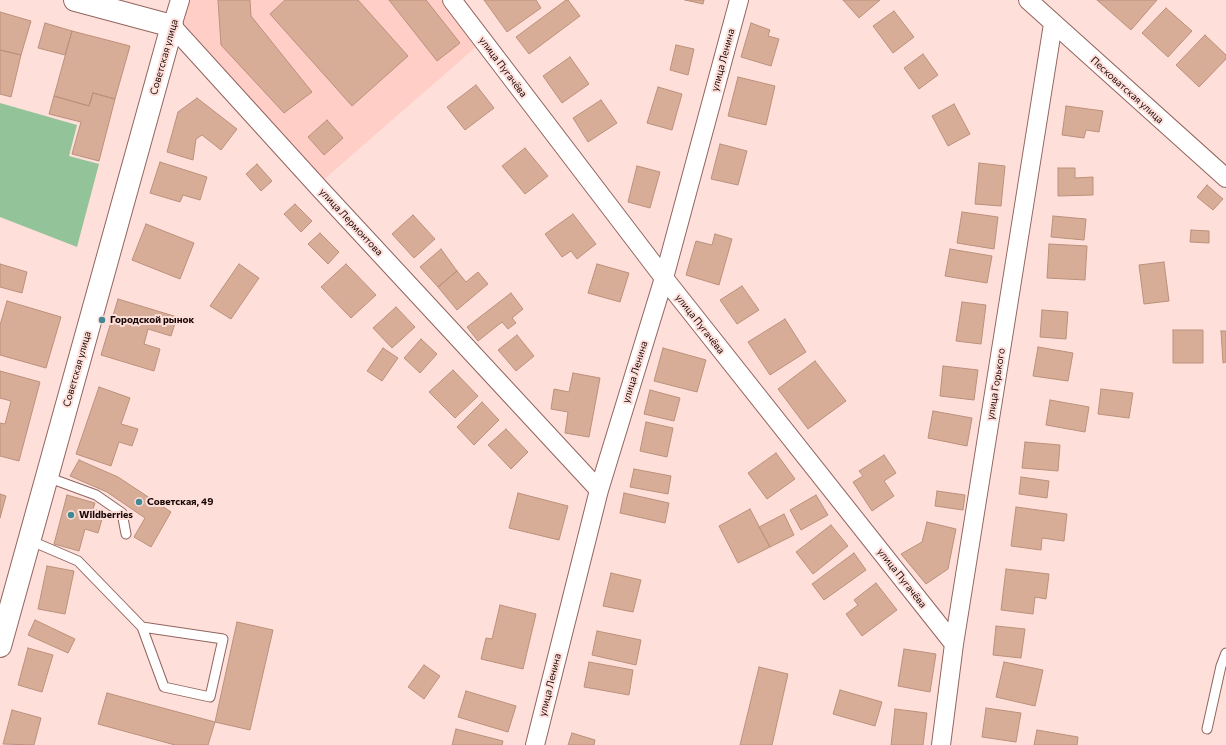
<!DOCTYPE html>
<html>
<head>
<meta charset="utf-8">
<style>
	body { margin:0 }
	canvas { display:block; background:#ffdfda }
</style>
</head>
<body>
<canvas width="1226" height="745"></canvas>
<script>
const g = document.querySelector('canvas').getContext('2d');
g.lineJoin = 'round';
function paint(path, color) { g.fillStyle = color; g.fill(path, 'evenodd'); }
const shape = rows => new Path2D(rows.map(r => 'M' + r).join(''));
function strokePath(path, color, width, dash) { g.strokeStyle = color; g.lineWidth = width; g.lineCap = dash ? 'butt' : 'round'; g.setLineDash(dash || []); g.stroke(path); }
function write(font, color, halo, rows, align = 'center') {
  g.font = font + ' Commissioner,sans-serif'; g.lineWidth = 4; g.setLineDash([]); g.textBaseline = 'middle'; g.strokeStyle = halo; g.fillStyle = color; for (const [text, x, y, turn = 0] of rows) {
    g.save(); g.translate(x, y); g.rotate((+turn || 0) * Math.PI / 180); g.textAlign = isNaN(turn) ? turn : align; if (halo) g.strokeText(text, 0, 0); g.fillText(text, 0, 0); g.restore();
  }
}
paint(shape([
	[185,0,441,0,476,47,321,182,178,23]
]), '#ffcec7');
paint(shape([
	[0,103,77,125,69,156,99,164,77,247,0,217]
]), '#93c399');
const building = shape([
	[218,0,250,0,251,16,312,92,284,113,221,45,218,0],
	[285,0,358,0,408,56,352,106,270,14,285,0],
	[389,0,426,0,460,43,437,61,389,0],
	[484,0,536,0,541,8,507,32,484,0],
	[566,0,568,0,580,16,529,54,516,37,566,0],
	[685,0,704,0,703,4,685,0],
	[843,0,880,0,859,18,843,0],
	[1097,0,1157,0,1131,30,1097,0],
	[1166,8,1192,31,1168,57,1142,33,1166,8],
	[894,11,914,37,893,53,873,26,894,11],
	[0,12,31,21,21,55,0,50,0,12],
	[45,23,72,31,65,55,38,48,45,23],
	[751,23,770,30,768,36,779,39,771,66,741,57,751,23],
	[72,31,130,46,115,99,93,93,89,106,54,96,72,31],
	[1205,35,1226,55,1226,59,1199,87,1176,65,1205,35],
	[676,45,694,49,688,75,670,70,676,45],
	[0,50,21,55,11,97,0,94,0,50],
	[923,54,938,75,919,89,904,68,923,54],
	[570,57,589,84,562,103,543,76,570,57],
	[738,77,775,86,766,125,728,116,738,77],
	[476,85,494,108,465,130,447,107,476,85],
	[658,87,682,94,672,130,647,123,658,87],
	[93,93,115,99,99,161,72,154,81,122,49,114,54,96,89,106,93,93],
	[197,98,237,129,221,150,202,135,196,139,193,160,167,152,178,112,197,98],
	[601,100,617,123,588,142,573,118,601,100],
	[954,104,970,134,948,146,932,116,954,104],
	[1066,106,1103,111,1099,132,1086,130,1084,138,1062,135,1066,106],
	[327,120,343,138,324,155,308,137,327,120],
	[720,144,747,151,738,185,711,179,720,144],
	[525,148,548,176,525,194,502,166,525,148],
	[160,162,207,177,200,200,183,195,180,202,150,193,160,162],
	[979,163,1005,166,1001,206,975,204,979,163],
	[257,164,272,181,261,191,246,174,257,164],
	[637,166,660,172,650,208,628,202,637,166],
	[1058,168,1075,168,1075,178,1093,177,1093,195,1058,196,1058,168],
	[1207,185,1223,199,1213,210,1197,197,1207,185],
	[295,204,312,221,301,232,284,214,295,204],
	[962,212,998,217,994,249,957,243,962,212],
	[573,214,596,244,577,259,571,251,562,257,545,234,573,214],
	[413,215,435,239,414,258,392,234,413,215],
	[1053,216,1086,219,1084,240,1051,237,1053,216],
	[146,224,194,243,180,279,132,260,146,224],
	[1191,230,1209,231,1209,243,1190,242,1191,230],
	[320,233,339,252,328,264,308,244,320,233],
	[715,234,732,239,719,285,686,275,696,241,712,245,715,234],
	[1049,244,1087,246,1085,280,1047,278,1049,244],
	[441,249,457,271,438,287,420,267,441,249],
	[950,249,992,256,987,283,945,276,950,249],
	[1164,262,1169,301,1144,304,1139,265,1164,262],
	[0,264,27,272,22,293,0,287,0,264],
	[239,264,259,278,231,319,210,306,239,264],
	[346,264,376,295,351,318,321,287,346,264],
	[597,264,629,273,620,302,588,293,597,264],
	[457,271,466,282,478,272,488,284,457,310,438,287,457,271],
	[742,286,759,310,737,324,720,300,742,286],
	[511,293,523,309,512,318,516,323,508,329,502,322,478,341,467,327,511,293],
	[118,299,177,317,171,336,148,329,144,344,160,349,154,371,101,355,118,299],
	[7,301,61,317,46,368,0,355,0,325,7,301],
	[962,302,986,305,981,344,956,341,962,302],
	[396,307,415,327,392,348,373,328,396,307],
	[1042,310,1068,312,1066,339,1040,337,1042,310],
	[785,319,806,352,770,375,748,342,785,319],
	[1173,330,1203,330,1203,363,1173,363,1173,330],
	[1221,331,1226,331,1226,362,1223,363,1221,331],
	[517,335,534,356,516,371,498,350,517,335],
	[421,339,437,354,420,373,404,358,421,339],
	[1038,347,1073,353,1068,381,1033,376,1038,347],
	[383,348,398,358,382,381,367,371,383,348],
	[663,348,706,360,697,392,654,381,663,348],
	[815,361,846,401,808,429,778,389,815,361],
	[943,366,978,370,974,400,940,396,943,366],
	[453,370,478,396,455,418,429,392,453,370],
	[0,371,40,382,19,461,0,456,0,423,5,424,11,401,0,398,0,371],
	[573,373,600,378,589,437,565,433,568,412,551,409,554,389,569,392,573,373],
	[99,387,130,398,121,424,138,429,132,446,119,442,111,466,76,454,99,387],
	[1101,389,1133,393,1129,418,1098,414,1101,389],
	[650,390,680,398,674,421,644,414,650,390],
	[1050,400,1089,407,1085,432,1046,425,1050,400],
	[482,402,499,420,474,445,457,427,482,402],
	[933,411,972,418,967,446,928,438,933,411],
	[646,422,673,428,667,457,640,451,646,422],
	[506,429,528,452,511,469,488,445,506,429],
	[1025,442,1060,445,1058,471,1022,468,1025,442],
	[776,453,795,479,767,499,748,473,776,453],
	[884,455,896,473,884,481,894,496,872,511,853,482,863,476,859,471,884,455],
	[79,460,118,477,171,512,151,547,134,537,145,518,107,492,70,476,79,460],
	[634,469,671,476,668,494,630,487,634,469],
	[1021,477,1049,481,1047,498,1019,494,1021,477],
	[937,491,965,495,963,510,935,506,937,491],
	[518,493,568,506,559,540,509,528,518,493],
	[624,493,669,503,665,523,620,513,624,493],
	[0,494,6,496,0,518,0,494],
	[67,495,95,503,93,509,104,512,98,533,85,529,79,551,54,544,67,495],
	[816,495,828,515,801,530,790,510,816,495],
	[1016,507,1067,514,1064,541,1042,538,1041,550,1011,546,1016,507],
	[750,509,770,547,738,563,719,526,750,509],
	[784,514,794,535,770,547,759,527,784,514],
	[927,522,956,529,948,569,926,584,901,554,922,542,927,522],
	[831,525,848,546,813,574,796,552,831,525],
	[854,553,866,570,824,600,812,584,854,553],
	[47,566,74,571,65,614,38,609,47,566],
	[1006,569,1049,574,1046,599,1035,597,1033,614,1001,610,1006,569],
	[611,573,641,580,633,612,603,606,611,573],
	[876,583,897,610,862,636,846,614,858,605,854,600,876,583],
	[500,605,536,614,523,669,481,659,486,638,492,639,500,605],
	[35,620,75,639,68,653,28,635,35,620],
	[237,622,273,630,250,730,215,722,237,622],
	[996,626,1025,629,1021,658,993,655,996,626],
	[597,631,641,640,636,665,592,655,597,631],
	[28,648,53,655,42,692,18,685,28,648],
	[904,649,936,654,930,692,898,686,904,649],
	[589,662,633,670,629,695,584,687,589,662],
	[1004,662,1043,670,1035,706,996,697,1004,662],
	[424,665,440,676,424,699,408,687,424,665],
	[759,667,788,674,772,745,740,745,759,667],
	[840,690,882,702,875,726,833,714,840,690],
	[466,691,516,706,508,732,458,717,466,691],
	[107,693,215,722,208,745,175,745,98,724,107,693],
	[986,708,1021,713,1016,742,982,737,986,708],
	[895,709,927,713,923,745,891,745,895,709],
	[12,710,41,718,34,745,3,744,12,710],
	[456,729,503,741,502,745,452,745,456,729],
	[1037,730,1078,737,1077,745,1034,745,1037,730],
	[572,733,595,740,594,745,568,745,572,733]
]);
paint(building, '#d8ad97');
strokePath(building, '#bb917c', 1);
const service = shape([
	[47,477,96,495,122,513,126,534],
	[29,540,78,561,142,627,164,687,210,697,223,639,142,627],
	[1207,729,1221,666,1226,653]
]);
const minor = shape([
	[180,0,172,26,321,190,599,490],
	[452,0,664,278,954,644],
	[1028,0,1226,178],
	[535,745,599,490,664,278,739,0],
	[941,745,954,644,1053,24]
]);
const secondary = shape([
	[0,646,172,26,75,0]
]);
strokePath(service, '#92655f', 11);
strokePath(minor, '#92655f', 20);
strokePath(secondary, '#92655f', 24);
strokePath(service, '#fff', 9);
strokePath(minor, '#fff', 18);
strokePath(secondary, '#fff', 22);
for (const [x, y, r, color] of [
	[102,320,4,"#428993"],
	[139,502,4,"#428993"],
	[71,515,4,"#428993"]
]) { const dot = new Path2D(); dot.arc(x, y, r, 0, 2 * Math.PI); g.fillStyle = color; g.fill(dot); strokePath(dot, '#ffdfda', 1.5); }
write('10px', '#180807', '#ffdfda', [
	["Советская улица",164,57,-74],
	["улица Ленина",723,60,-75],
	["улица Пугачёва",503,67,53],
	["Песковатская улица",1127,90,42],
	["улица Лермонтова",351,222,47],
	["улица Пугачёва",700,324,52],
	["Советская улица",77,369,-74],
	["улица Ленина",635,372,-73],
	["улица Горького",996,384,-81],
	["улица Пугачёва",902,578,52],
	["улица Ленина",550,685,-76]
]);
write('bold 10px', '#180807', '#ffdfda', [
	["Городской рынок",110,320],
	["Советская, 49",147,502],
	["Wildberries",79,515]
], 'left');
</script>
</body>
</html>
